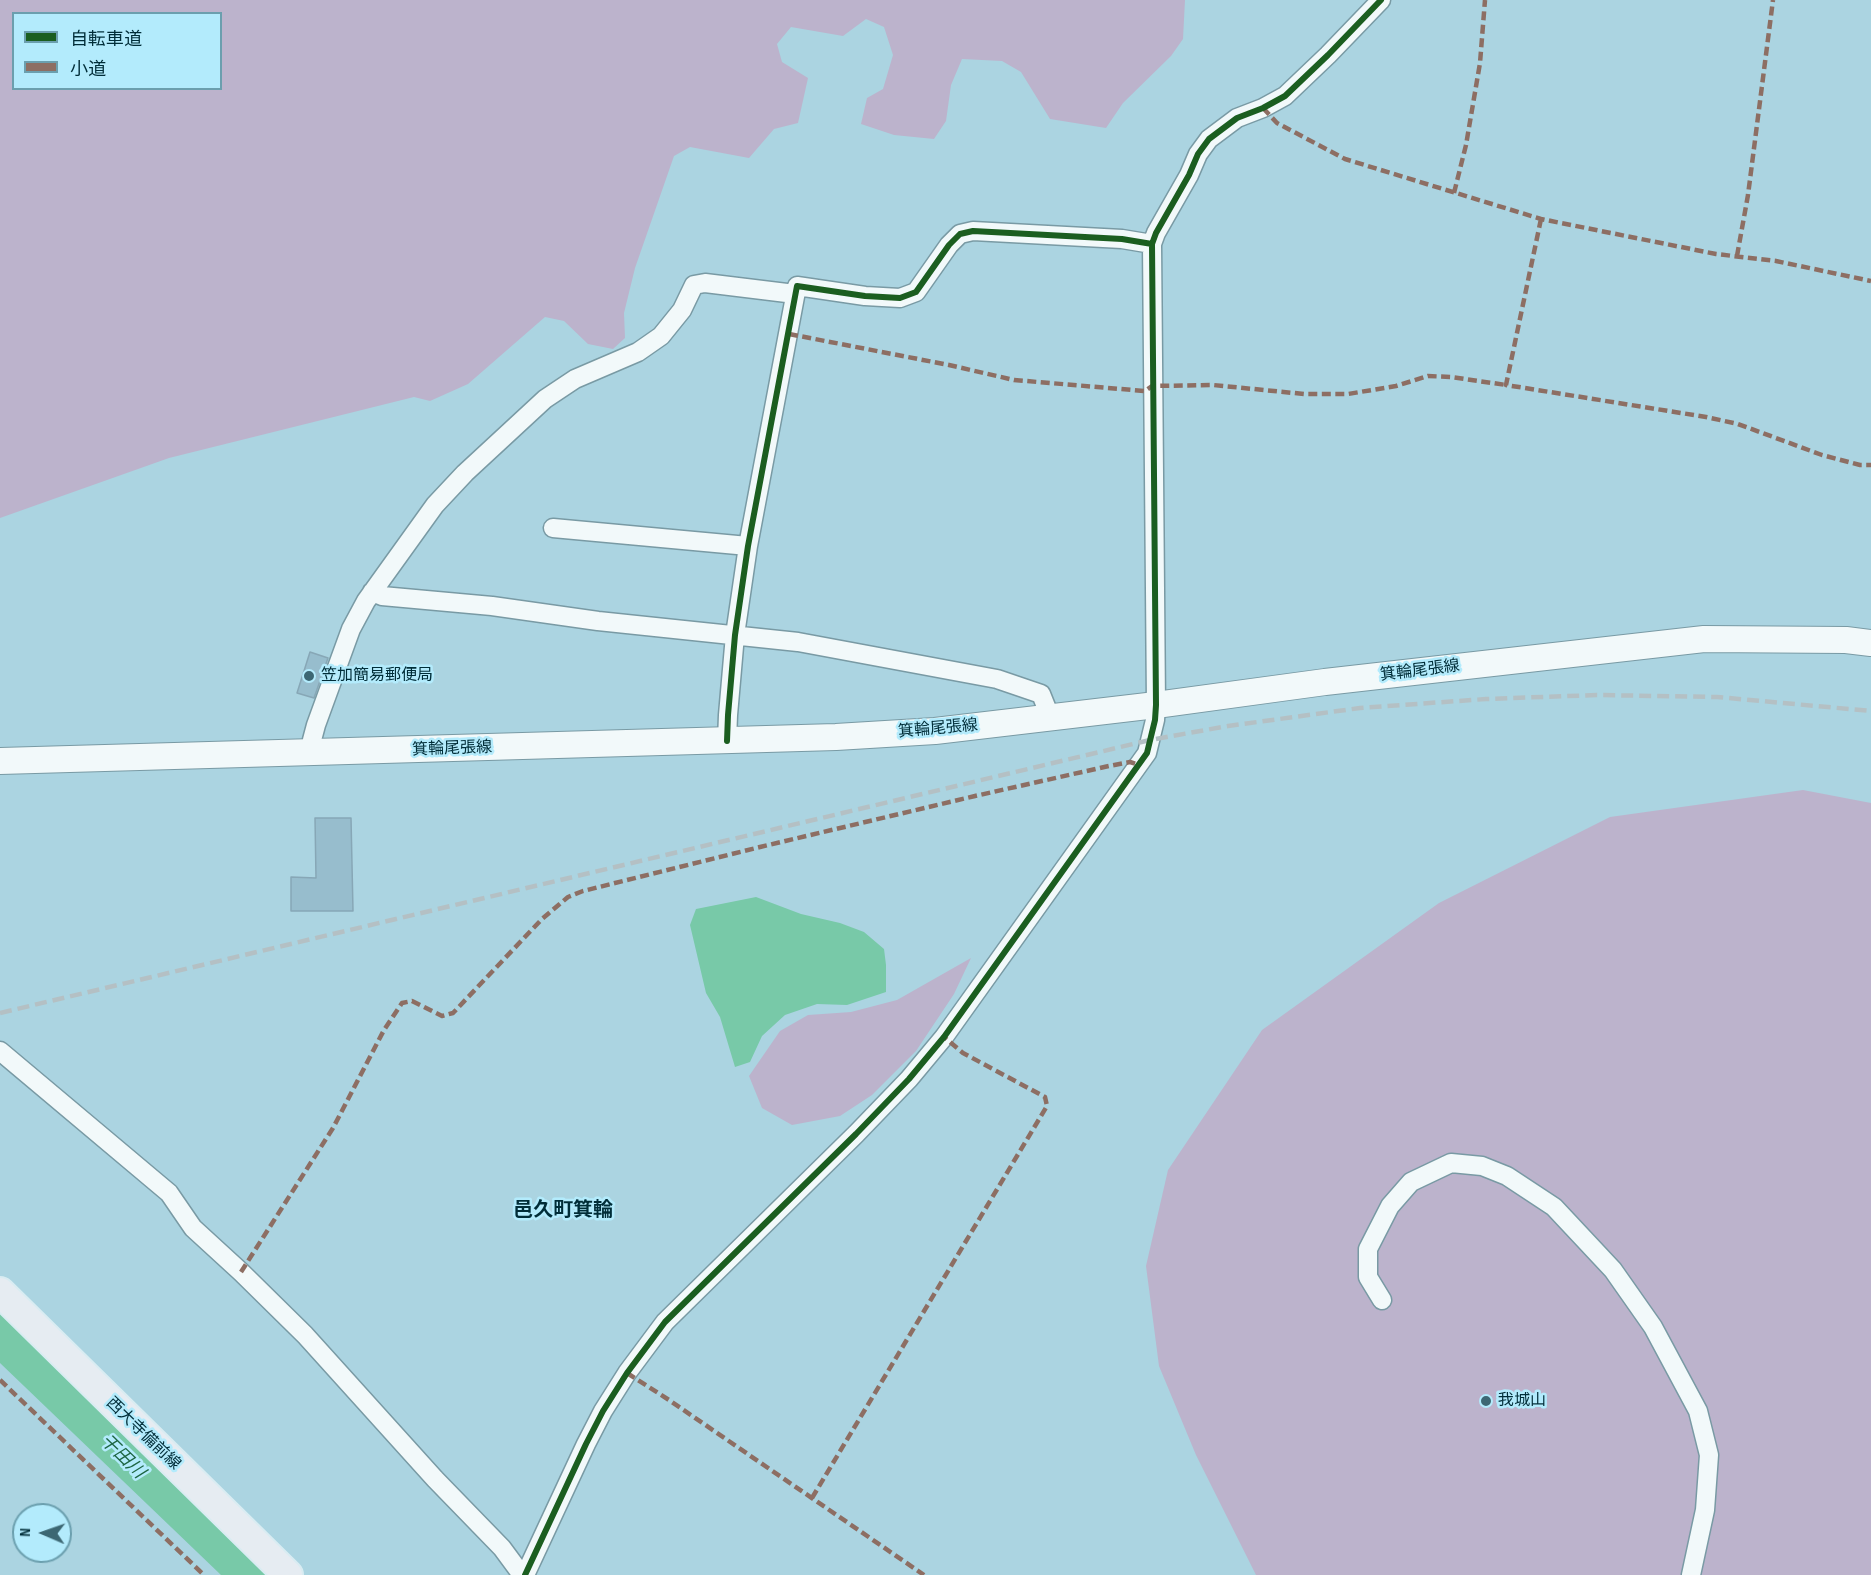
<!DOCTYPE html>
<html>
<head>
<meta charset="utf-8">
<style>
	body { margin:0 }
	#map { position:relative; width:1871px; height:1575px; overflow:hidden; background:#abd4e1; font-family:"Sofia Sans Condensed","Noto Sans JP",sans-serif }
	canvas { display:block }
	.legend { position:absolute; left:12px; top:12px; width:210px; height:78px; box-sizing:border-box; background:#b3ebfc; border:2px solid #6b9fae; margin:0; padding:8px 10px; list-style:none; font-size:18px; color:#002d38 }
	.legend li { display:flex; align-items:center; gap:12px; height:30px }
	.legend b { width:30px; border:2px solid #6b9fae }
	.north { position:absolute; left:12px; top:1503px; width:60px; height:60px; box-sizing:border-box; background:#b3ebfc; border:2px solid #6b9fae; border-radius:50%; rotate:272deg; font-size:16px; font-weight:700; line-height:24px; text-align:center; color:#002d38 }
	.north::after { content:''; display:block; margin:auto; width:21px; height:27px; background:#3c6773; clip-path:polygon(50% 0,100% 100%,50% 72%,0 100%) }
</style>
</head>
<body>
<div id="map">
<canvas width="1871" height="1575"></canvas>
<ul class="legend">
<li><b style="height:8px;background:#1b5e20"></b>自転車道</li>
<li><b style="height:8px;background:#8d6e63"></b>小道</li>
</ul>
<div class="north">N</div>
</div>
<script>
const g = document.querySelector('canvas').getContext('2d');
g.lineJoin = 'round';
function paint(path, color) { g.fillStyle = color; g.fill(path, 'evenodd'); }
const shape = rows => new Path2D(rows.map(r => 'M' + r).join(''));
function strokePath(path, color, width, dash) { g.strokeStyle = color; g.lineWidth = width; g.lineCap = dash ? 'butt' : 'round'; g.setLineDash(dash || []); g.stroke(path); }
function write(font, color, halo, rows, align = 'center') {
  g.font = font + ' "Sofia Sans Condensed","Noto Sans JP",sans-serif'; g.lineWidth = 5; g.setLineDash([]); g.textBaseline = 'middle'; g.strokeStyle = halo; g.fillStyle = color; for (const [text, x, y, turn = 0] of rows) {
    g.save(); g.translate(x, y); g.rotate((+turn || 0) * Math.PI / 180); g.textAlign = isNaN(turn) ? turn : align; if (halo) g.strokeText(text, 0, 0); g.fillText(text, 0, 0); g.restore();
  }
}
paint(shape([
	[0,0,1185,0,1183,39,1171,56,1123,103,1106,128,1050,119,1021,72,1002,61,962,59,951,85,946,121,934,139,894,135,861,124,867,98,883,89,893,55,884,27,866,19,843,36,791,27,777,44,782,62,808,78,798,123,774,129,749,158,690,147,674,156,635,268,624,313,625,338,613,349,588,344,564,321,545,317,468,384,430,401,414,397,169,458,0,518],
	[14,14,220,14,220,88,14,88],
	[1803,790,1871,803,1871,1575,1256,1575,1196,1455,1159,1366,1146,1266,1168,1170,1262,1030,1439,903,1610,817],
	[971,958,954,994,916,1051,872,1095,840,1116,792,1125,762,1108,749,1076,780,1031,808,1015,851,1012,897,1000]
]), '#bcb3cc');
paint(shape([
	[756,897,801,914,840,923,864,932,884,949,886,965,886,992,847,1005,817,1004,785,1015,762,1036,750,1062,735,1067,720,1017,706,993,690,925,696,909],
	[0,1306,274,1575,221,1575,0,1363]
]), '#78c9a8');
const building = shape([
	[310,652,328,658,314,698,297,693,310,652],
	[315,818,351,818,353,911,291,911,291,877,316,878,315,818]
]);
paint(building, '#97bdcd');
strokePath(building, '#87a7b6', 1.5);
const minor = shape([
	[553,528,748,546],
	[372,592,382,596,492,606,598,621,798,642,997,679,1041,694,1047,709,1046,718],
	[727,741,728,715,735,635,748,546,797,286,865,296,900,298,916,292,949,245,960,234,973,231,1122,239,1152,244],
	[311,753,312,740,316,725,351,629,366,601,435,505,465,473,545,399,575,379,638,352,661,336,682,310,694,285,705,283,795,294],
	[0,1051,169,1193,193,1228,241,1272,305,1335,435,1479,502,1548,522,1575],
	[1382,1300,1368,1277,1368,1249,1390,1206,1411,1182,1451,1163,1482,1166,1507,1176,1554,1207,1613,1270,1653,1327,1698,1411,1709,1455,1705,1510,1691,1575],
	[525,1575,586,1444,603,1411,627,1373,665,1322,856,1134,909,1079,944,1037,1147,753,1155,720,1156,705,1152,244,1156,233,1189,175,1198,154,1209,139,1237,118,1263,108,1285,96,1328,55,1381,0]
]);
const secondary = shape([
	[0,761,836,737,935,731,1156,705,1325,682,1704,639,1846,640,1871,643]
]);
const primary = shape([
	[0,1292,288,1575]
]);
strokePath(minor, '#799aa4', 21);
strokePath(secondary, '#799aa4', 28);
strokePath(primary, '#d9ecf2', 32);
strokePath(minor, '#f2f9fa', 18);
strokePath(secondary, '#f2f9fa', 26);
strokePath(primary, '#e6ecf2', 28);
strokePath(shape([
	[0,1013,1150,740,1228,726,1360,708,1486,699,1597,695,1717,697,1871,711]
]), '#b4c0c4', 4.5, [12, 6]);
strokePath(shape([
	[1263,108,1277,123,1345,159,1541,219,1716,254,1776,261,1871,281],
	[1454,193,1466,145,1480,63,1485,0],
	[1541,219,1506,385,1706,417,1738,424,1822,455,1860,465,1871,465],
	[1737,256,1748,195,1773,0],
	[789,334,949,365,1014,380,1145,391,1152,386,1213,385,1304,394,1348,394,1396,386,1428,376,1451,377,1506,385],
	[241,1272,333,1128,384,1030,402,1003,412,1001,442,1016,453,1013,542,919,568,897,583,891,760,847,975,796,1109,766,1130,762,1139,765],
	[627,1373,669,1400,924,1575],
	[0,1380,204,1575],
	[812,1498,1047,1106,1045,1097,963,1053,944,1037]
]), '#8d6e63', 4.5, [9, 4.5]);
strokePath(shape([
	[727,741,728,715,735,635,748,546,797,286,865,296,900,298,916,292,949,245,960,234,973,231,1122,239,1152,244],
	[525,1575,586,1444,603,1411,627,1373,665,1322,856,1134,909,1079,944,1037,1147,753,1155,720,1156,705,1152,244,1156,233,1189,175,1198,154,1209,139,1237,118,1263,108,1285,96,1328,55,1381,0]
]), '#1b5e20', 6);
for (const [x, y, r, color] of [
	[309,676,6,"#3c6773"],
	[1486,1401,6,"#3c6773"]
]) { const dot = new Path2D(); dot.arc(x, y, r, 0, 2 * Math.PI); g.fillStyle = color; g.fill(dot); strokePath(dot, '#b3ebfc', 2); }
write('16px', '#002d38', '#b3ebfc', [
	["箕輪尾張線",1420,671,-7],
	["箕輪尾張線",938,729,-5],
	["箕輪尾張線",452,749,-2],
	["西大寺備前線",143,1434,44]
]);
write('16px', '#002d38', '#b3ebfc', [
	["笠加簡易郵便局",321,676],
	["我城山",1498,1401]
], 'left');
write('italic 18px', '#1e6643', '#b3ebfc', [
	["干田川",122,1457,44]
]);
write('bold 20px', '#002d38', '#b3ebfc', [
	["邑久町箕輪",563,1211]
]);
</script>
</body>
</html>
